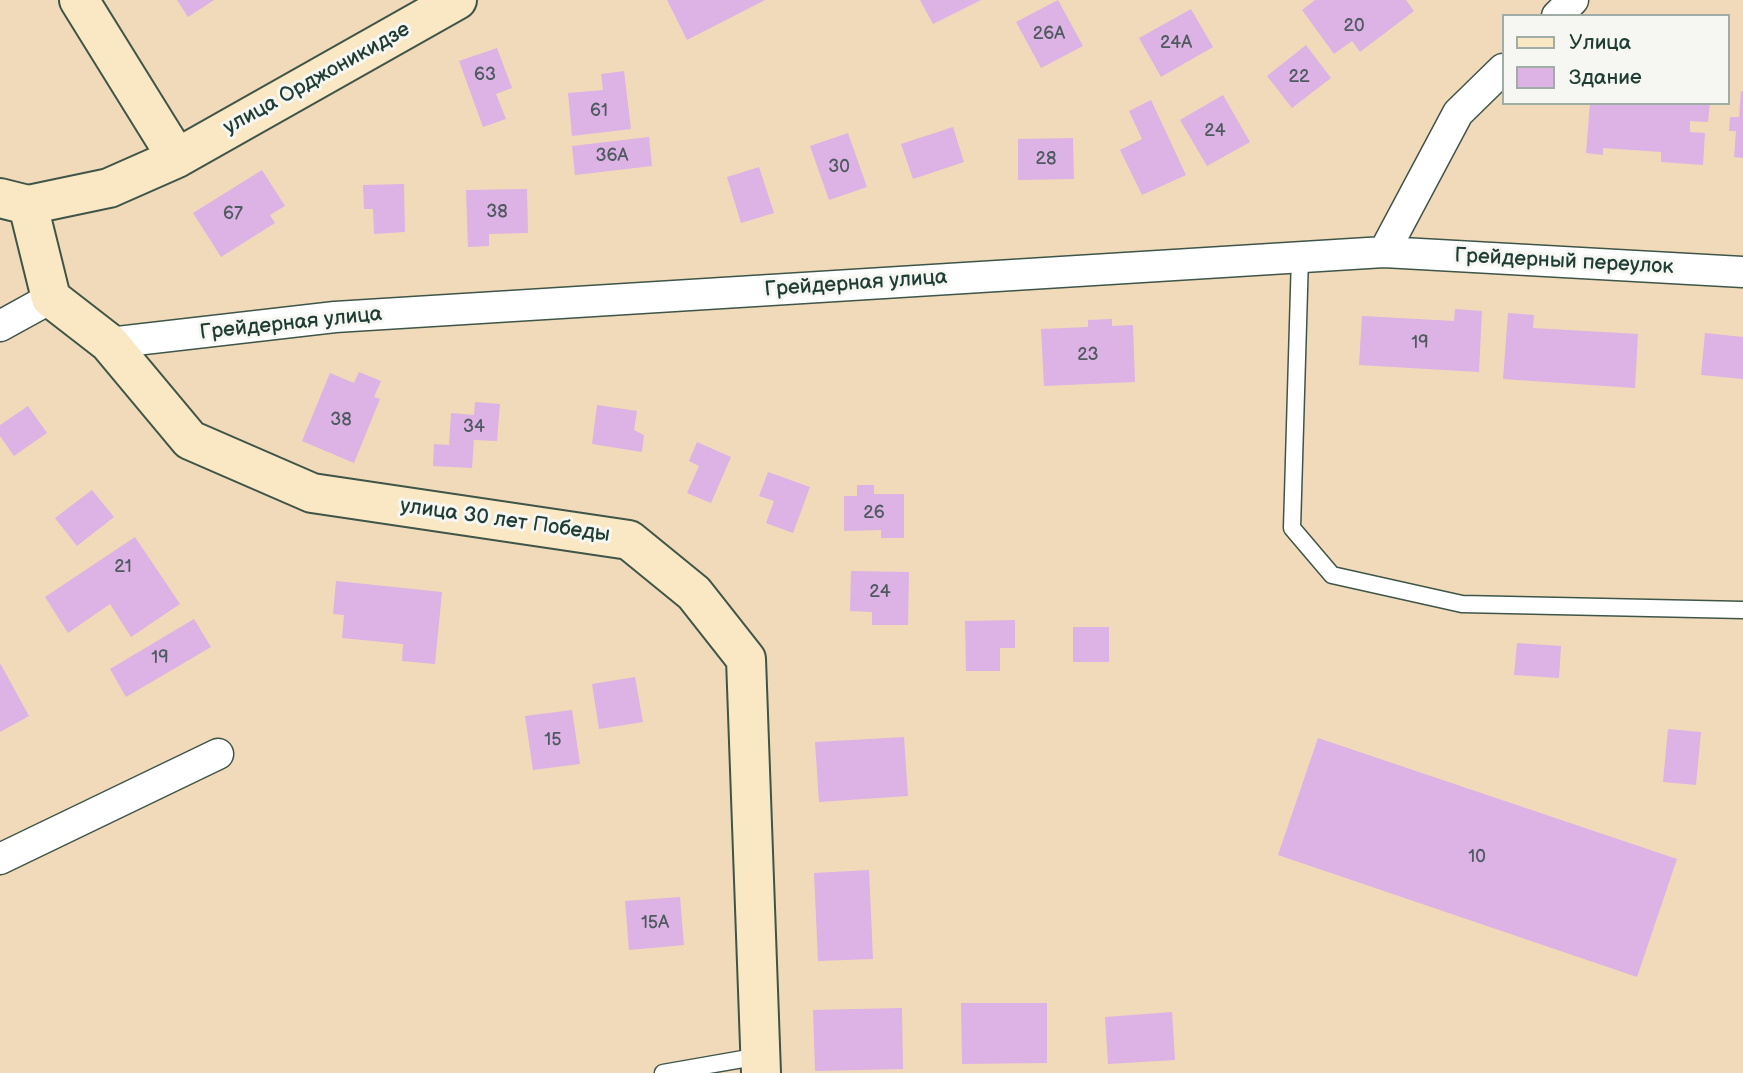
<!DOCTYPE html>
<html>
<head>
<meta charset="utf-8">
<style>
	body { margin:0 }
	#map { position:relative; width:1743px; height:1073px; overflow:hidden; background:#f1daba; font-family:"Balsamiq Sans",sans-serif }
	canvas { display:block }
	.legend { position:absolute; left:1502px; top:14px; width:228px; height:91px; box-sizing:border-box; background:#f6f6f2; border:2px solid #a0aca6; margin:0; padding:9px 12px; list-style:none; font-size:21px; color:#1f3d34 }
	.legend li { display:flex; align-items:center; gap:14px; height:35px }
	.legend b { width:35px; border:2px solid #a0aca6 }
</style>
</head>
<body>
<div id="map">
<canvas width="1743" height="1073"></canvas>
<ul class="legend">
<li><b style="height:9px;background:#fae7c3"></b>Улица</li>
<li><b style="height:19px;background:#ddb2e5"></b>Здание</li>
</ul>
</div>
<script>
const g = document.querySelector('canvas').getContext('2d');
g.lineJoin = 'round';
function paint(path, color) { g.fillStyle = color; g.fill(path, 'evenodd'); }
const shape = rows => new Path2D(rows.map(r => 'M' + r).join(''));
function strokePath(path, color, width, dash) { g.strokeStyle = color; g.lineWidth = width; g.lineCap = dash ? 'butt' : 'round'; g.setLineDash(dash || []); g.stroke(path); }
function write(font, color, halo, rows, align = 'center') {
  g.font = font + ' "Balsamiq Sans",sans-serif'; g.lineWidth = 6; g.setLineDash([]); g.textBaseline = 'middle'; g.strokeStyle = halo; g.fillStyle = color; for (const [text, x, y, turn = 0] of rows) {
    g.save(); g.translate(x, y); g.rotate((+turn || 0) * Math.PI / 180); g.textAlign = isNaN(turn) ? turn : align; if (halo) g.strokeText(text, 0, 0); g.fillText(text, 0, 0); g.restore();
  }
}
paint(shape([
	[177,0,214,0,188,17],
	[667,0,765,0,687,40],
	[920,0,981,0,933,24],
	[1058,0,1083,46,1041,68,1016,22],
	[1315,0,1406,0,1414,11,1360,52,1352,41,1334,54,1302,10],
	[1191,9,1213,47,1161,77,1139,38],
	[1306,45,1331,78,1292,108,1267,76],
	[497,48,512,88,496,94,506,119,483,127,459,61],
	[624,71,631,129,572,136,568,93,603,90,601,74],
	[1741,91,1743,91,1743,158,1734,157,1736,131,1729,131,1730,117,1739,117],
	[1223,95,1250,142,1207,166,1180,120],
	[1151,100,1186,175,1142,195,1120,150,1142,139,1129,111],
	[1590,103,1710,103,1708,122,1690,121,1690,132,1705,133,1703,165,1661,162,1661,152,1603,148,1603,155,1586,153],
	[953,127,964,162,913,179,901,144],
	[848,133,867,187,829,200,810,146],
	[649,137,652,166,575,175,572,146],
	[1073,138,1074,179,1018,180,1018,139],
	[759,167,774,213,741,223,727,177],
	[262,170,285,206,270,215,275,223,221,257,193,213],
	[404,184,405,232,374,234,373,209,364,209,363,185],
	[527,189,528,233,489,234,489,246,468,247,466,190],
	[1455,309,1482,311,1479,372,1359,365,1362,316,1454,321],
	[1508,313,1534,315,1533,328,1638,334,1635,388,1503,379],
	[1112,319,1112,326,1133,325,1135,382,1044,386,1041,329,1088,327,1088,320],
	[1705,333,1743,337,1743,379,1701,375],
	[359,372,381,381,374,397,380,399,354,463,302,441,330,373,354,383],
	[475,402,500,404,497,441,474,440,472,468,433,466,434,444,449,445,451,413,474,415],
	[597,405,637,411,634,430,644,435,642,452,592,444],
	[28,406,47,433,14,456,0,436,0,425],
	[697,442,731,457,711,503,687,493,699,466,689,461],
	[768,472,810,487,793,533,766,523,774,501,759,496],
	[857,485,874,485,874,494,904,494,904,538,881,538,881,530,844,531,844,496,857,496],
	[92,490,114,517,77,546,55,518],
	[135,537,180,604,131,637,110,604,68,633,45,597],
	[851,571,909,572,908,625,872,625,872,612,850,611],
	[336,581,442,592,435,664,402,661,403,644,342,638,344,615,333,614],
	[194,619,211,647,126,697,110,669],
	[1015,620,1015,648,1000,648,1000,671,966,671,965,621],
	[1073,627,1109,627,1109,662,1073,662],
	[1517,643,1561,646,1559,678,1514,675],
	[0,663,29,716,0,732],
	[635,677,643,722,599,729,592,684],
	[572,710,580,764,533,770,525,716],
	[1668,729,1701,732,1696,785,1663,782],
	[904,737,908,796,819,802,815,742],
	[1318,738,1677,859,1637,977,1278,855],
	[869,870,873,959,818,961,814,873],
	[680,897,684,945,629,950,625,901],
	[961,1003,1047,1003,1047,1063,962,1064],
	[902,1008,903,1069,815,1071,813,1010],
	[1172,1012,1175,1060,1108,1064,1105,1017]
]), '#ddb2e5');
const lane = shape([
	[1300,256,1292,528,1332,575,1462,604,1743,610],
	[663,1073,760,1056]
]);
const street = shape([
	[1557,16,1573,0],
	[1384,252,1458,113,1503,69],
	[0,326,51,298],
	[109,343,335,317,1384,252,1743,272],
	[0,859,218,754]
]);
const secondary = shape([
	[79,0,177,158],
	[0,198,28,205,109,188,177,158,457,0],
	[28,205,51,298,109,343,190,440,312,493,629,540,694,593,746,659,761,1073]
]);
strokePath(lane, '#3e5548', 19);
strokePath(street, '#3e5548', 33);
strokePath(secondary, '#3e5548', 42);
strokePath(lane, '#fff', 16);
strokePath(street, '#fff', 30);
strokePath(secondary, '#fae7c3', 38);
write('18px', '#4e5a60', null, [
	["20",1354,26],
	["26А",1049,34],
	["24А",1176,43],
	["63",485,75],
	["22",1299,77],
	["61",599,111],
	["24",1215,131],
	["36А",612,156],
	["28",1046,159],
	["30",839,167],
	["38",497,212],
	["67",233,214],
	["19",1420,343],
	["23",1088,355],
	["38",341,420],
	["34",474,427],
	["26",874,513],
	["21",123,567],
	["24",880,592],
	["19",160,658],
	["15",553,740],
	["10",1477,857],
	["15А",655,923]
]);
write('21px', '#1f3d34', '#f6f6f2', [
	["улица Орджоникидзе",317,79,-29],
	["Грейдерный переулок",1564,262,3],
	["Грейдерная улица",856,284,-4],
	["Грейдерная улица",291,324,-6],
	["улица 30 лет Победы",505,521,8]
]);
</script>
</body>
</html>
